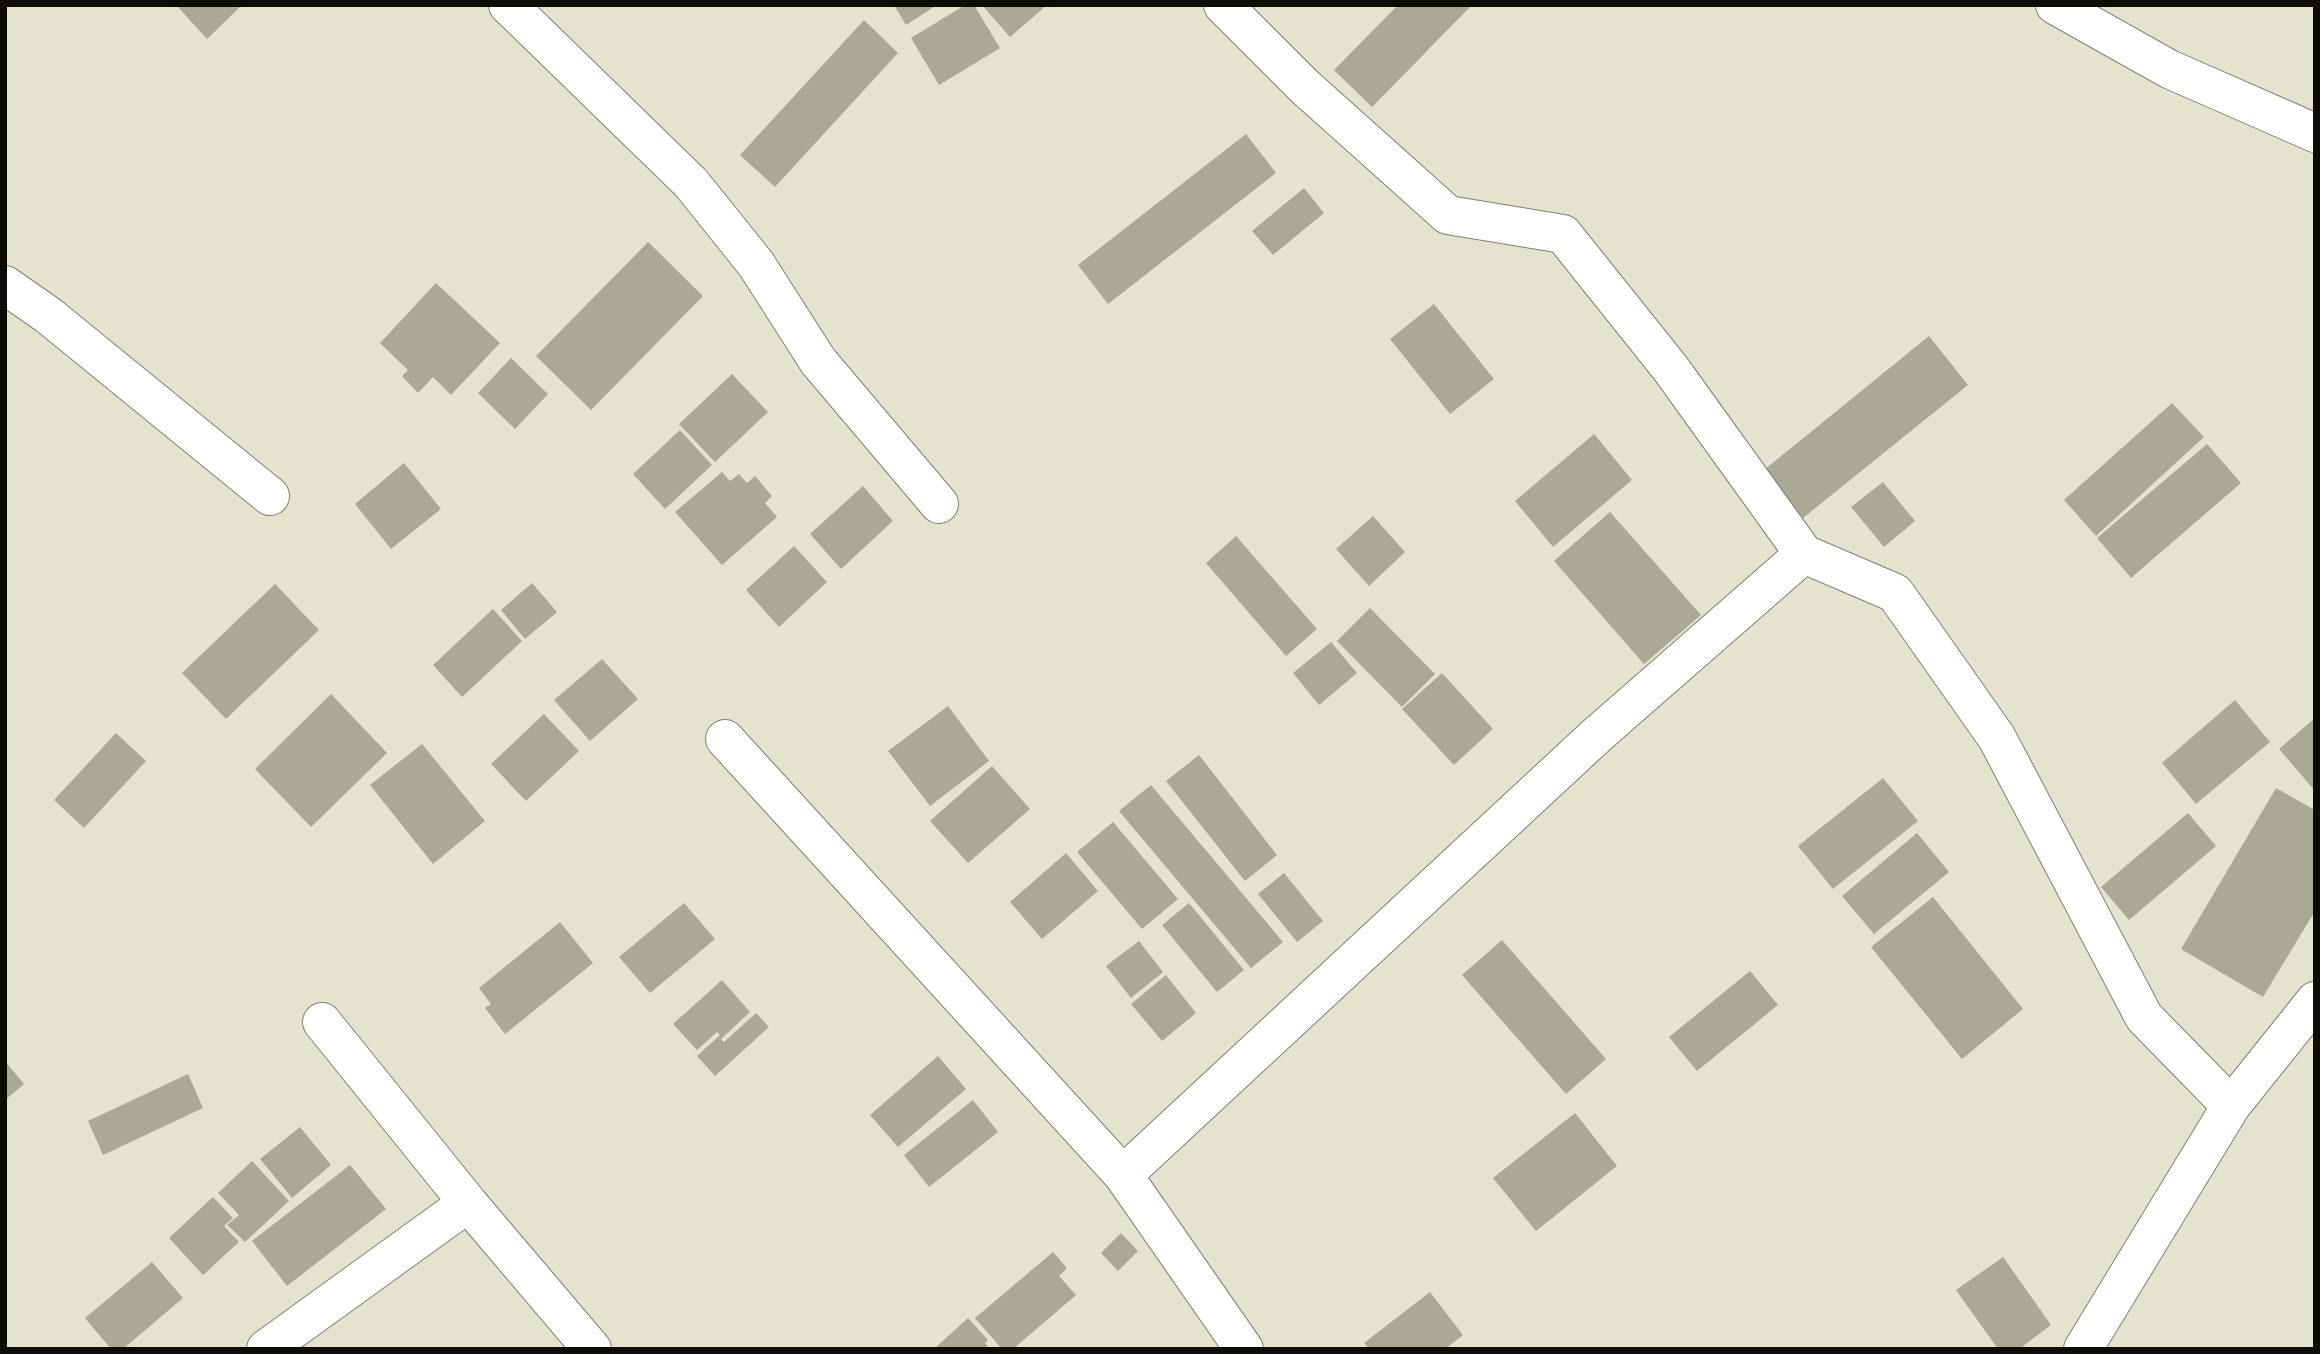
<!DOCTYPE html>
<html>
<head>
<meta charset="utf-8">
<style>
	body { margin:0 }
	#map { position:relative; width:2320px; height:1354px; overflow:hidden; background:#e3e3ce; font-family:Poppins,sans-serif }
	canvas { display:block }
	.frame { position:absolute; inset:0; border:7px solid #0d0d06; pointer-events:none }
</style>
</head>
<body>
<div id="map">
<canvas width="2320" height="1354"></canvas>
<div class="frame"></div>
</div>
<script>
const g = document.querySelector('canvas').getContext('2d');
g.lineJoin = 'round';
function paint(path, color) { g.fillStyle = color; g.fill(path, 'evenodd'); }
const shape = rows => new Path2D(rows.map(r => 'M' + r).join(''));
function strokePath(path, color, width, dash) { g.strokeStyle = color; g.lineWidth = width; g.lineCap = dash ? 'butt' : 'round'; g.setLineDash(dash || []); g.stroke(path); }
paint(shape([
	[176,5,242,5,207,39],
	[894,5,937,5,906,25],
	[965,5,974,5,1000,48,939,85,911,38],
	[982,5,1047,5,1010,37],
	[1398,5,1472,5,1372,107,1334,70],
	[864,20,898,53,775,187,740,155],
	[1246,134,1276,173,1108,304,1078,265],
	[1304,188,1324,213,1273,255,1252,231],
	[648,242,703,296,591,410,536,356],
	[436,283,500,343,451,395,433,377,418,393,402,376,408,370,380,343],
	[1434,304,1494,379,1450,414,1390,339],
	[1929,336,1968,385,1803,518,1764,470],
	[511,358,548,394,515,429,478,393],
	[732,374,768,412,715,462,679,424],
	[2172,403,2204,437,2096,536,2064,500],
	[680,430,712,465,665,509,633,474],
	[1594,434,1632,480,1553,547,1515,501],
	[2207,444,2241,483,2131,578,2097,538],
	[404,463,441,509,391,549,355,504],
	[722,472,730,481,739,474,747,483,755,476,772,496,765,503,777,517,722,565,675,512],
	[1883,482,1915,521,1884,547,1851,507],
	[863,486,893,521,841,569,810,534],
	[1610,512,1701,615,1644,664,1554,561],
	[1373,516,1405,552,1369,586,1336,549],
	[1236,536,1317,629,1286,656,1206,563],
	[794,546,827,582,779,627,746,590],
	[532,583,557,612,525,639,501,610],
	[275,584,319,630,226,719,182,673],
	[1370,608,1435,674,1402,707,1337,641],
	[493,609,522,641,462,697,433,665],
	[1331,642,1357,673,1319,705,1293,673],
	[602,659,638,699,590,741,554,700],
	[1442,673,1493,729,1454,765,1402,709],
	[331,694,387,753,311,827,255,769],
	[2235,700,2270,742,2196,804,2162,763],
	[948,706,989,761,930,806,888,751],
	[544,714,579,751,526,801,491,764],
	[2315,718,2315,791,2279,749],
	[116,733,146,761,84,828,54,800],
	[422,744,485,821,433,864,370,785],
	[1199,755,1277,855,1245,881,1166,781],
	[992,766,1030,809,968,863,930,821],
	[1883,778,1918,821,1833,889,1798,846],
	[1151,785,1283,942,1251,968,1119,811],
	[2276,788,2315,810,2315,911,2263,997,2181,949],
	[2188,813,2216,846,2129,920,2101,887],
	[1113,822,1178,899,1142,929,1077,852],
	[1917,833,1949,872,1874,934,1842,896],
	[1066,853,1098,891,1042,939,1010,902],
	[1284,873,1323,921,1297,942,1258,894],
	[1933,897,2023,1009,1962,1059,1871,947],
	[684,903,715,939,650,993,619,957],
	[1189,903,1244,970,1217,992,1162,925],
	[560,922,593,963,505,1034,485,1008,491,1004,479,988],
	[1502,940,1606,1059,1566,1094,1462,975],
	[1139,941,1163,972,1131,998,1106,966],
	[1750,971,1778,1005,1697,1071,1669,1037],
	[1166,975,1196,1013,1162,1041,1131,1004],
	[722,980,750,1012,721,1039,724,1042,756,1013,769,1027,715,1076,697,1056,720,1035,717,1032,697,1050,673,1024],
	[938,1056,966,1089,898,1147,870,1115],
	[5,1061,24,1084,5,1100],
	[188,1074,203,1108,103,1155,88,1121],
	[973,1100,998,1132,929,1187,904,1155],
	[1575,1113,1617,1166,1536,1231,1493,1178],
	[300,1127,331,1165,292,1198,260,1159],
	[252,1161,289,1201,245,1242,227,1225,239,1215,218,1193],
	[350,1165,386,1209,287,1286,252,1241],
	[213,1197,233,1218,224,1226,239,1242,203,1275,169,1238],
	[1121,1233,1138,1251,1118,1271,1101,1253],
	[1053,1252,1067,1268,1059,1276,1076,1295,1013,1349,1002,1349,975,1318],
	[2003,1257,2051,1325,2019,1349,1998,1349,1956,1290],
	[152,1262,183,1298,123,1349,111,1349,85,1318],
	[1430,1292,1463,1335,1445,1349,1369,1349,1364,1343],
	[968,1318,988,1340,985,1343,990,1349,934,1349]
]), '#a9a996');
const minor = shape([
	[508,5,691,183,756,264,818,361,939,504],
	[1223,5,1305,87,1448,215,1563,234,1671,369,1804,554,1895,593,1997,738,2144,1017,2231,1106,2083,1349],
	[2055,5,2169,69,2315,133],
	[5,285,48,315,270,496],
	[725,739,1123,1175,1244,1349],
	[322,1022,468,1203,592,1349],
	[2231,1106,2315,1001],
	[1123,1175,1597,735,1804,554],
	[266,1349,468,1203]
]);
strokePath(minor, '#82816f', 40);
strokePath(minor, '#fff', 38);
</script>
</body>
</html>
